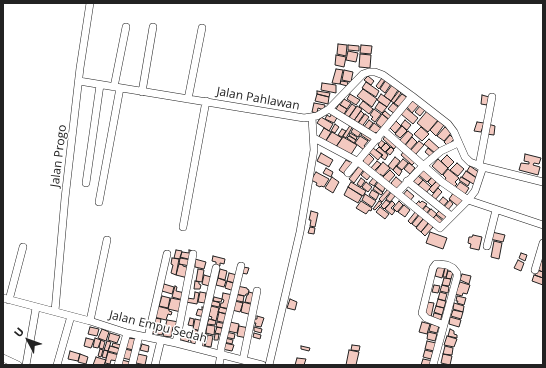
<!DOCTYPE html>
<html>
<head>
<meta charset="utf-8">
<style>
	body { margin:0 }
	#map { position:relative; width:546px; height:368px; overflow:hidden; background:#fff; font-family:"Open Sans",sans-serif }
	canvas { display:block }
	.frame { position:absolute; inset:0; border:4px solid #222; pointer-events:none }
	.north { position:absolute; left:8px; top:320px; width:40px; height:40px; -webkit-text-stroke:3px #fff; paint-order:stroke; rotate:311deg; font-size:11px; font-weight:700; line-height:16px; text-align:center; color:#222 }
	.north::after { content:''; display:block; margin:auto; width:14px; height:18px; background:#222; clip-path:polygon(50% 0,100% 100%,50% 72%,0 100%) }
</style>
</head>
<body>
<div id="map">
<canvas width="546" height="368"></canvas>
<div class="frame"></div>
<div class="north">U</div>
</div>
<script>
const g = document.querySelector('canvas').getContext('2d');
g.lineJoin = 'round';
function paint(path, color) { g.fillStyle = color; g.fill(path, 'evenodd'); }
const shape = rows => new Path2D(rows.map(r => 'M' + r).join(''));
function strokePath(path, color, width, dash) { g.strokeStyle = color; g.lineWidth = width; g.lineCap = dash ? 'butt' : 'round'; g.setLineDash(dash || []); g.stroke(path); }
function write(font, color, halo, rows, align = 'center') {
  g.font = font + ' "Open Sans",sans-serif'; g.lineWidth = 3; g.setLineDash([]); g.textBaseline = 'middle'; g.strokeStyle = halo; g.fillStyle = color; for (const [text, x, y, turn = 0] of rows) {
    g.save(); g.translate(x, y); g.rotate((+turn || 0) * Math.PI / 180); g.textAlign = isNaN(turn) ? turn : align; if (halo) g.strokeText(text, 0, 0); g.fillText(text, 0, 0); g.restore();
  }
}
const building = shape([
	[338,44,347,45,346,56,337,54,338,44],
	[348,45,359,46,359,51,348,50,348,45],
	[361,45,372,46,371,54,360,53,361,45],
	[348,51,358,53,356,62,346,60,348,51],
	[360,54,371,55,370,68,359,67,360,54],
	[336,55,346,57,344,67,335,65,336,55],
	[336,69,343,70,340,84,332,83,336,69],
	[344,70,353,72,351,82,342,80,344,70],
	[368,76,374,81,371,85,364,80,368,76],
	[382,78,385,80,379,89,376,86,382,78],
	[386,80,391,84,385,93,380,89,386,80],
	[341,81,348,82,347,86,340,84,341,81],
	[366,82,379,91,376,97,362,88,366,82],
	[322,83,336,85,336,93,321,90,322,83],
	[392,85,398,90,391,101,384,96,392,85],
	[363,89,377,99,372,107,357,96,363,89],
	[317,91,330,93,329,97,317,94,317,91],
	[399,91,401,93,394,103,391,101,399,91],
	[317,94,329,97,328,104,315,101,317,94],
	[350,94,360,100,356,105,347,99,350,94],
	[381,94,391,101,387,107,377,100,381,94],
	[402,94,408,98,401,108,394,103,402,94],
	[482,95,489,97,487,105,481,104,482,95],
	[344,99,351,103,347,109,340,105,344,99],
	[413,100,419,105,412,113,407,107,413,100],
	[363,101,373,109,369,114,359,106,363,101],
	[379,102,387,107,382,113,375,108,379,102],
	[314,103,325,105,324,110,318,108,317,113,312,112,314,103],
	[393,103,399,108,395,114,388,109,393,103],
	[339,104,347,109,343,116,335,111,339,104],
	[352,104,356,107,348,118,344,115,352,104],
	[357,106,362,109,353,122,348,119,357,106],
	[420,106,425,110,420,116,415,112,420,106],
	[406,108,418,118,413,124,401,114,406,108],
	[374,109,381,114,375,122,371,119,373,117,370,115,374,109],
	[361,111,364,114,357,124,353,122,361,111],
	[385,111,393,118,390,120,382,114,385,111],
	[427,111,438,120,428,132,417,123,427,111],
	[332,113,338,116,334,123,325,119,327,115,330,117,332,113],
	[365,114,369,117,361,128,357,125,365,114],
	[382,114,389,120,382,128,376,123,382,114],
	[321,117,333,124,329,131,317,123,321,117],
	[369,120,373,123,367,131,363,128,369,120],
	[405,120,411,125,407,130,401,125,405,120],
	[439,120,444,125,436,136,430,130,439,120],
	[396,121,401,126,395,133,390,128,396,121],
	[477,122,484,123,481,132,474,131,477,122],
	[374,123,383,130,379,135,376,132,374,135,368,131,374,123],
	[335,124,339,127,335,133,331,131,335,124],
	[351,124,353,126,346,138,343,136,351,124],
	[488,124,495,126,494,135,486,134,488,124],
	[402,126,407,131,400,138,395,134,402,126],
	[354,127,362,131,358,137,351,132,354,127],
	[421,127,429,134,422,141,414,134,421,127],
	[445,127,452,132,444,141,437,136,445,127],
	[324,128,331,132,325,142,318,138,324,128],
	[342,129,346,131,342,137,338,135,342,129],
	[363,131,374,138,371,142,361,135,363,131],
	[408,131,413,135,404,146,399,141,408,131],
	[332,132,342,138,335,148,325,142,332,132],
	[350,133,357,137,356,140,349,135,350,133],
	[386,135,397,145,394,149,383,139,386,135],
	[450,135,454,139,448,146,444,142,450,135],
	[349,136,356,140,354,143,347,138,349,136],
	[360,136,368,141,364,146,366,147,364,150,355,143,360,136],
	[343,137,357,145,350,156,336,147,343,137],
	[412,137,417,142,409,151,404,147,412,137],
	[429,139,439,148,435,153,424,144,429,139],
	[381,140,385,143,381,148,378,145,381,140],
	[419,141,424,145,415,155,410,151,419,141],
	[386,143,390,147,385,152,381,148,386,143],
	[379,147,388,155,385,160,381,157,383,155,376,150,379,147],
	[391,147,394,150,390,155,386,152,391,147],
	[373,148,382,155,378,160,369,152,373,148],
	[428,148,435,154,432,158,425,152,428,148],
	[404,151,416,161,412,165,401,155,404,151],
	[321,153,333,160,329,167,317,161,321,153],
	[368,153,374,159,367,167,362,163,364,161,362,160,368,153],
	[525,154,541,158,539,164,534,163,533,165,540,167,538,175,519,170,521,163,529,164,529,162,524,161,525,154],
	[447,155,454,162,448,168,441,161,447,155],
	[395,157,400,161,393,170,388,166,395,157],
	[403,159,408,163,402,170,397,166,403,159],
	[438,159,448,168,442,175,432,166,438,159],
	[346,160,350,162,351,160,354,162,346,175,339,170,346,160],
	[377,161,381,164,373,172,370,169,377,161],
	[383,162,390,168,383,176,380,174,378,177,374,173,383,162],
	[409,163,415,168,410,174,404,169,409,163],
	[457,163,464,169,458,176,450,170,457,163],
	[360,165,365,168,354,183,349,179,360,165],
	[396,166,402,171,399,176,393,170,396,166],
	[470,166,480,173,477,178,467,171,470,166],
	[326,168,333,172,331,177,323,173,326,168],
	[423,169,432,177,427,182,419,175,423,169],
	[448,169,459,178,455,182,457,184,453,188,444,181,446,178,443,175,448,169],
	[365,170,371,175,367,180,361,175,365,170],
	[390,170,395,175,387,184,381,179,390,170],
	[466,171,478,179,475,185,462,177,466,171],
	[316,172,329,179,324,187,321,186,320,187,316,185,317,183,311,180,316,172],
	[434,175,438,179,432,186,428,182,434,175],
	[418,176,423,180,416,187,412,183,418,176],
	[332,177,339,182,333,193,325,188,332,177],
	[374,177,378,180,374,186,369,183,374,177],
	[396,177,404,184,399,190,391,186,392,184,391,183,396,177],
	[461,177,470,182,468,186,459,180,461,177],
	[361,178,365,181,361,187,357,184,361,178],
	[423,180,431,187,425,194,417,187,423,180],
	[438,180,442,183,433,193,429,189,438,180],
	[379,181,386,186,383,192,375,186,379,181],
	[351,182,366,191,363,196,348,187,351,182],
	[366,182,372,187,368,192,362,187,366,182],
	[460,182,469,188,464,196,454,190,460,182],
	[375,186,383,193,381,195,373,189,375,186],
	[348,187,362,196,358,203,344,195,348,187],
	[438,188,442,192,434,201,430,198,438,188],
	[388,189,391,191,382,202,379,199,388,189],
	[372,190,379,194,376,200,369,195,372,190],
	[407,190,414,196,409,202,402,196,407,190],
	[392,191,396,195,390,202,386,199,392,191],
	[454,192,464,200,459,207,449,199,454,192],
	[365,194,376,201,372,207,362,200,365,194],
	[443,197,448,201,442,208,437,204,443,197],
	[386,200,390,203,384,209,381,206,386,200],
	[450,200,453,204,447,211,443,208,450,200],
	[361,201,372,208,371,211,369,210,366,214,356,208,361,201],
	[379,201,382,203,375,210,373,209,379,201],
	[392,201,395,204,391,208,395,211,392,215,385,209,392,201],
	[399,201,403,205,397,212,393,208,399,201],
	[419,201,420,203,422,201,427,204,420,212,415,205,419,201],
	[404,205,410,210,405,217,398,212,404,205],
	[426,206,430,209,425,215,421,212,426,206],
	[380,207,389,214,385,219,376,212,380,207],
	[431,209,437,214,431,220,425,216,431,209],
	[440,210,447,216,444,220,436,214,440,210],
	[311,211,318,213,315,227,310,226,311,220,309,220,311,211],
	[416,211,419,214,411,224,408,221,416,211],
	[420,214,424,218,416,227,412,224,420,214],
	[436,215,444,222,438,226,431,221,436,215],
	[424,218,428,221,427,222,428,223,421,232,416,228,424,218],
	[429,223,433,227,425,236,421,232,429,223],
	[310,227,315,228,314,234,308,233,310,227],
	[430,232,447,238,443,249,426,243,430,232],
	[492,232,505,235,503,242,490,239,492,232],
	[473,235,482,237,479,250,470,248,471,244,468,243,469,237,472,237,473,235],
	[494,241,502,243,499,259,491,257,494,241],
	[176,250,182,251,180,259,174,258,176,250],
	[189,250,194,251,192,260,180,257,182,252,189,253,189,250],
	[521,253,527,255,525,261,519,258,521,253],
	[213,256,225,259,224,264,220,263,220,266,216,265,216,262,212,261,213,256],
	[172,258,179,259,176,275,171,273,173,265,171,264,172,258],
	[180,258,192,260,190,266,179,264,180,258],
	[195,259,206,262,204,269,195,267,195,259],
	[518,260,524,263,521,271,514,268,518,260],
	[541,261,543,261,543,272,538,270,541,261],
	[179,264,183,265,183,266,190,268,188,278,176,275,179,264],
	[243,267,249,268,247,274,241,273,243,267],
	[445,267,442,278,435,276,437,268,445,267],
	[445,268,448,269,446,277,443,277,445,268],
	[198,269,204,270,202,282,196,281,198,269],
	[220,269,227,271,225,280,218,278,220,269],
	[537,270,543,272,543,278,535,275,537,270],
	[448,271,453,272,451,279,446,278,448,271],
	[229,273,237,275,235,283,227,281,229,273],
	[462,274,471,276,469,284,460,280,462,274],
	[204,275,211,277,209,286,202,284,204,275],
	[534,275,543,278,543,285,532,281,534,275],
	[218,278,226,281,224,287,216,285,218,278],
	[444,278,451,279,449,286,442,285,444,278],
	[195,281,199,282,199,284,201,285,200,289,194,289,195,281],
	[227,281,236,284,234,291,225,288,227,281],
	[460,282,470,285,467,294,463,293,462,296,455,294,460,282],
	[164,284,174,287,172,294,162,291,164,284],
	[434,285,440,286,438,293,432,292,434,285],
	[442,285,449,287,448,293,440,291,442,285],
	[175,286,177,287,176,291,185,293,183,300,172,297,175,286],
	[237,286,247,288,247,289,249,290,248,294,246,294,245,296,235,294,237,286],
	[195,292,199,293,197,304,186,302,187,298,194,299,195,292],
	[200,292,206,293,205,303,198,302,200,292],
	[249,292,256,294,254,304,245,302,247,295,248,295,249,292],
	[440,292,447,294,445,301,438,299,440,292],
	[223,293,233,295,230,309,220,307,221,303,223,303,224,300,222,299,223,293],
	[235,294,244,296,243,302,234,300,235,294],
	[162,296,170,298,168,308,159,306,162,296],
	[457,296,466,298,464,305,457,303,458,301,456,301,457,296],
	[214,297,222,299,221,302,213,301,214,297],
	[171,298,181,300,181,312,168,309,171,298],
	[290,299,297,302,295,310,287,308,290,299],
	[438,299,446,301,444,308,436,306,438,299],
	[211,300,220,303,219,307,210,305,211,300],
	[235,301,243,303,240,312,232,310,235,301],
	[243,302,254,305,252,315,241,312,243,302],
	[427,302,434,303,431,317,424,315,427,302],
	[454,303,464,306,463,312,453,309,454,303],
	[157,306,169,309,169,311,172,312,171,315,168,314,166,320,154,317,157,306],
	[211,306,219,308,216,321,211,319,212,317,209,316,211,306],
	[436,306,444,308,442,315,434,312,436,306],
	[202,307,206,308,204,317,196,315,198,309,202,310,202,307],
	[220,307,230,310,228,314,218,312,220,307],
	[453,310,463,312,461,319,451,316,453,310],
	[219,312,228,315,226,323,217,321,219,312],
	[434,313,442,315,440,322,432,320,434,313],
	[257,316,264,318,261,327,255,326,256,323,253,323,254,319,257,319,257,316],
	[450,317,461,320,459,327,449,324,450,317],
	[154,318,161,319,160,325,153,323,154,318],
	[190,318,194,319,193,326,188,325,190,318],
	[195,319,204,321,200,331,193,329,195,319],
	[209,319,216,321,215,325,207,324,209,319],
	[167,320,179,322,177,328,173,327,171,337,163,336,167,320],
	[217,322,226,324,225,328,216,327,217,322],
	[230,322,239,324,237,333,228,331,230,322],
	[422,322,430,324,427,334,419,332,422,322],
	[431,324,439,326,437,333,429,331,431,324],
	[153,325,164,328,162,335,151,333,153,325],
	[207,325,215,326,214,335,206,333,207,325],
	[239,326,249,328,247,338,237,336,239,326],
	[90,327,99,329,97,336,88,334,90,327],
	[217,327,225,329,224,335,215,333,217,327],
	[254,327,262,329,261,333,254,331,254,327],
	[102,329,109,332,106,341,98,338,102,329],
	[193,329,201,331,197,344,191,343,191,341,190,341,193,329],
	[450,329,454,331,454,334,457,335,457,338,448,336,450,329],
	[180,331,191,334,188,342,178,339,180,331],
	[226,332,235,334,234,339,225,337,226,332],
	[428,332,437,334,435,341,427,339,428,332],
	[110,333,120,336,117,343,108,340,110,333],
	[203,333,207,334,204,347,200,346,203,333],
	[254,333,261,335,260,339,253,337,254,333],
	[215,334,219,334,218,340,214,340,215,334],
	[208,335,213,336,211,347,205,346,208,335],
	[447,336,457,339,454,347,444,345,447,336],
	[86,338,94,340,91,348,84,346,86,338],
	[95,338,101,340,98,348,93,347,95,338],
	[128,338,136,339,133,350,125,348,128,338],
	[225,338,233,340,232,344,224,342,225,338],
	[101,340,105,342,103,349,99,348,101,340],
	[107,341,111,342,108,351,104,350,107,341],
	[427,341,436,343,434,351,425,349,427,341],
	[113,343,121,345,120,349,112,346,113,343],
	[224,343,234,345,232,351,222,349,224,343],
	[142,344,149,346,148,352,140,350,142,344],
	[352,345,360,346,359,351,351,350,352,345],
	[110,346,121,349,119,354,108,351,110,346],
	[301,346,310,348,309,351,301,349,301,346],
	[445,346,453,348,452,355,443,354,445,346],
	[100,349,103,350,101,357,98,356,100,349],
	[125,349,133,351,131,360,123,358,125,349],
	[104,350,108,351,106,358,102,357,104,350],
	[349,350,359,352,356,365,346,365,349,350],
	[425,350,433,352,431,359,423,357,425,350],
	[70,351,80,354,78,361,68,359,70,351],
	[108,352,119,355,118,361,111,360,110,364,105,363,108,352],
	[80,354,88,357,86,364,78,362,80,354],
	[138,354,147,356,145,365,136,363,138,354],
	[443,354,452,356,450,365,441,363,443,354],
	[96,357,106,360,104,365,93,365,96,357],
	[297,358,306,359,304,365,295,365,297,358],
	[423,359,433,361,432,365,421,365,423,359],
	[122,360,130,362,130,365,121,365,122,360]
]);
paint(building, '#f3c9c0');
strokePath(building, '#222', 1);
const minor = shape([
	[79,81,304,118,317,116,329,109,363,74,369,72,375,72,383,75,412,96,448,124,454,132,465,157,470,162,483,167,543,182],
	[114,87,126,27],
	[142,92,153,27],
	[188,99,202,28],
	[329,109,378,139],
	[384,131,442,182,468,200,543,225],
	[314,138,357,161,397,193],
	[458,143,441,151,423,166,397,193,440,228,468,200,475,191,483,167],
	[479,166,492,97],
	[348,173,412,96],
	[407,181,451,216],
	[86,183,100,85],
	[99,202,120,88],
	[183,227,206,101],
	[487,246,496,210],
	[535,270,543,243],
	[3,298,90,321,127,333,176,343,262,365],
	[9,300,23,247],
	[55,311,65,198,80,68,90,3],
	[90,321,107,240],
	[148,337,167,254],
	[176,343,193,254],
	[198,348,216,268],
	[3,358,18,365],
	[243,360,257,291],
	[26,365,36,308],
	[57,365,71,316],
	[118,365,127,333],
	[132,365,139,336],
	[155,365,161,340],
	[219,365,221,354,221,348,241,266],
	[269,365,300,232,314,150,312,118],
	[433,365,457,277,457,273,453,268,447,265,439,264,436,264,433,268,422,313,426,318,444,325]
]);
strokePath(minor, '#222', 8);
strokePath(minor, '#fff', 7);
write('12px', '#222', '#fff', [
	["Jalan Pahlawan",258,99,10],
	["Jalan Progo",59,156,-83],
	["Jalan Empu Sedah",158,327,14]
]);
</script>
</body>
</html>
